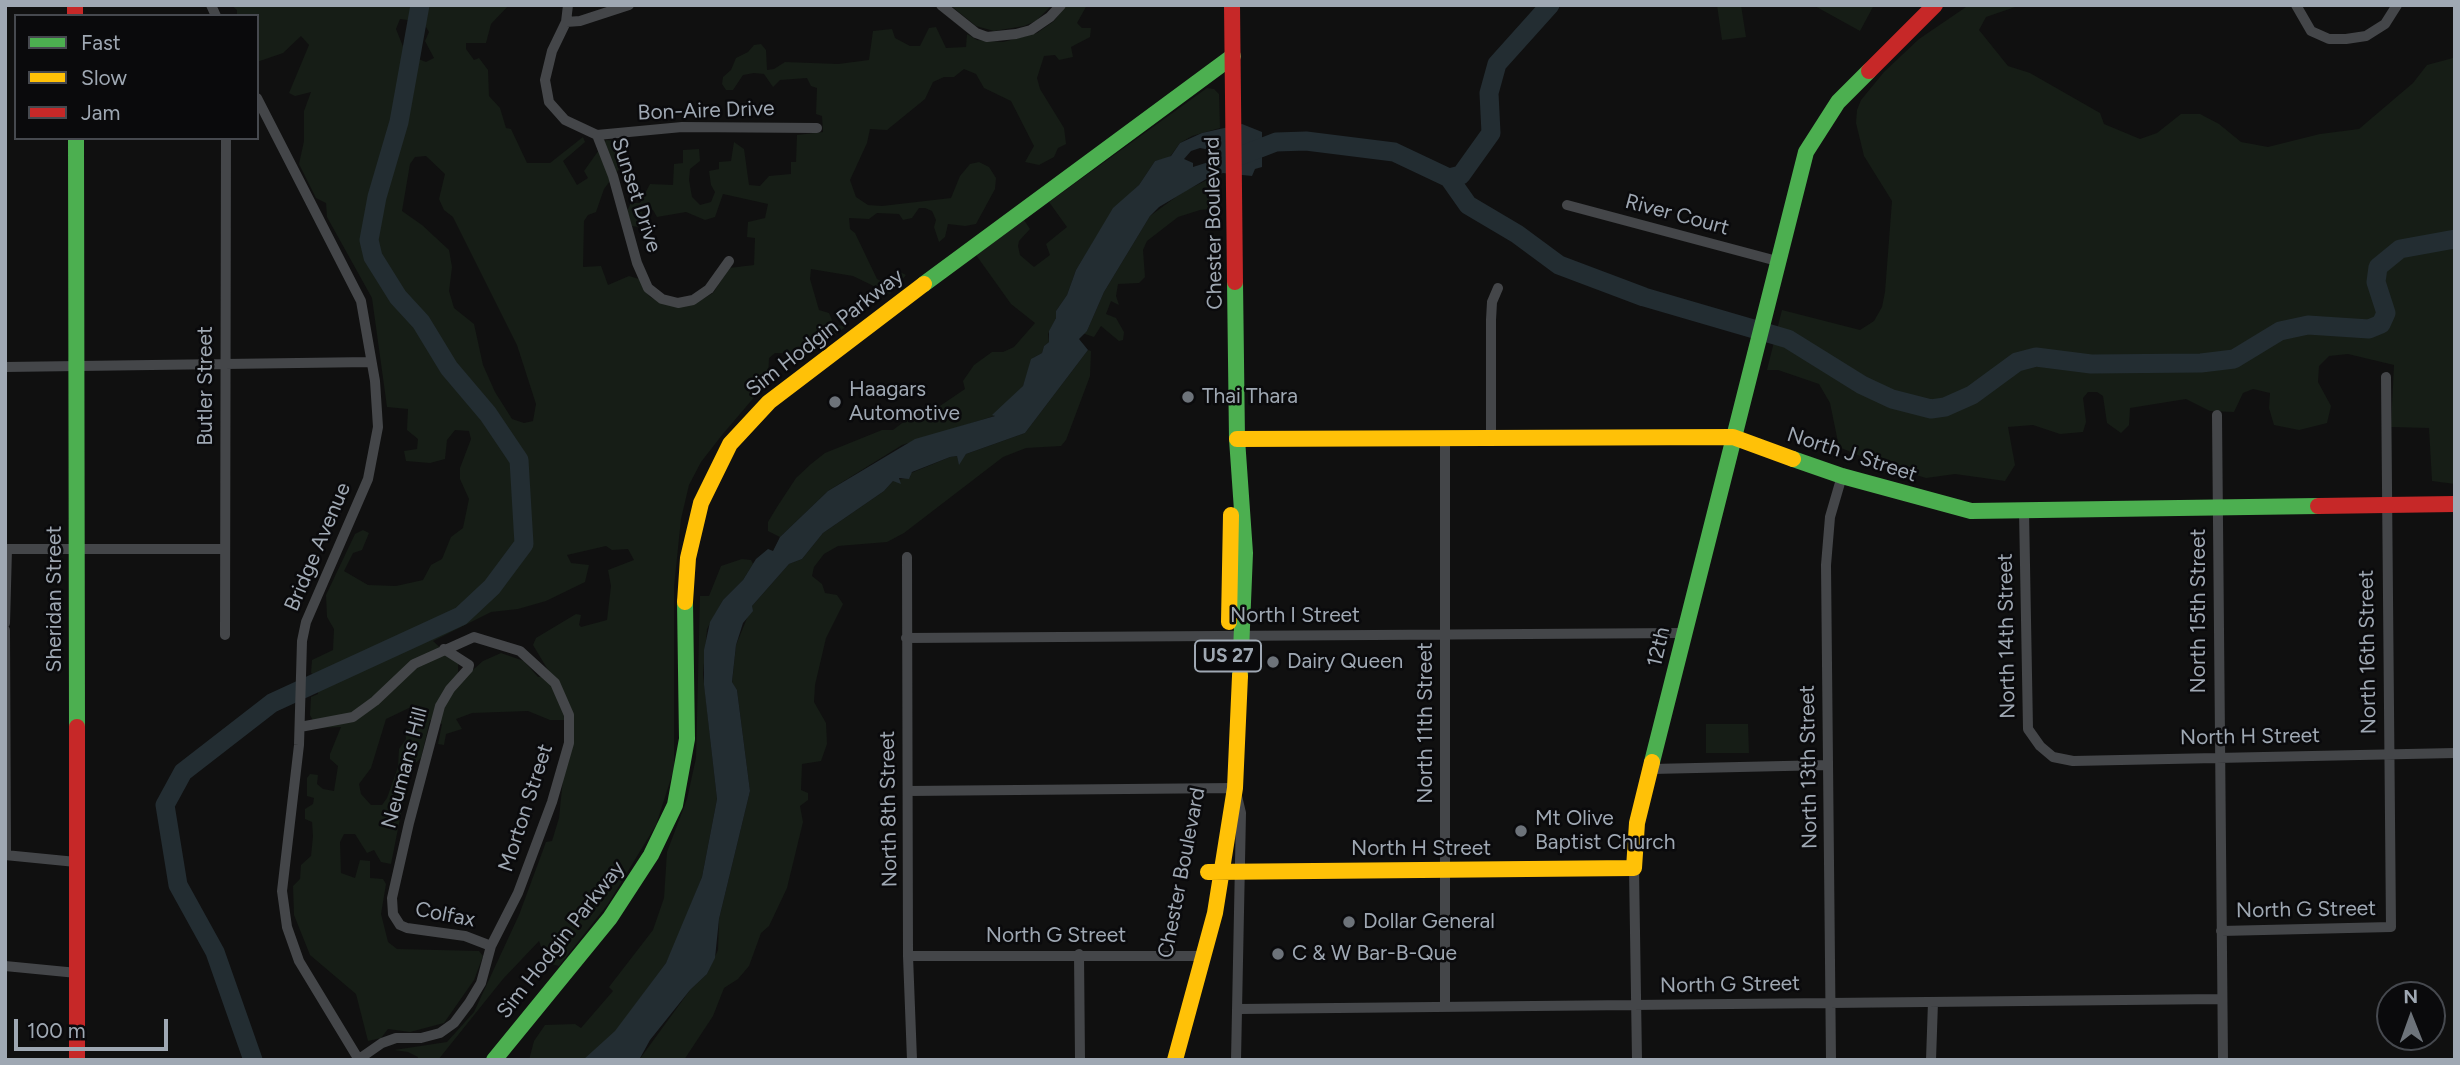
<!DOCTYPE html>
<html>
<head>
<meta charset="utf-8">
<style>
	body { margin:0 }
	#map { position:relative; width:2460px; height:1065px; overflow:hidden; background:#101010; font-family:Figtree,sans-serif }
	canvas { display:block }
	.frame { position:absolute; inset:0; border:7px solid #9fa8b3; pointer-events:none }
	.legend { position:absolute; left:14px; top:14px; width:245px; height:126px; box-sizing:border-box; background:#0a0a0c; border:2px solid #46494f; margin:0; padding:9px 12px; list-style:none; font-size:21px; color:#9fa8b3 }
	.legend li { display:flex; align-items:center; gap:14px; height:35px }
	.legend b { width:35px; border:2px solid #46494f }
	.north { position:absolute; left:2376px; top:981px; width:70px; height:70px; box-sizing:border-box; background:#0a0a0c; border:2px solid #46494f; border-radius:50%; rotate:359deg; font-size:19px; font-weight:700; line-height:28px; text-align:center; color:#9fa8b3 }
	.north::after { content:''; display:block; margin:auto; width:24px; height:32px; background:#6d737a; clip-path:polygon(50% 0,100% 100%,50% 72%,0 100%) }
	.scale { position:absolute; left:14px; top:1019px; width:154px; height:32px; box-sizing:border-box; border:4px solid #9fa8b3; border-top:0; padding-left:9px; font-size:21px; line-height:24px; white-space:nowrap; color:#9fa8b3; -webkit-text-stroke:5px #0a0a0c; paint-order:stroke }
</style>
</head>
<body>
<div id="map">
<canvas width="2460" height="1065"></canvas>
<div class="frame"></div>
<ul class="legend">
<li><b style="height:9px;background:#4caf50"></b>Fast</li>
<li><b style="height:9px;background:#ffc107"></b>Slow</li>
<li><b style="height:9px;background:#c62828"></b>Jam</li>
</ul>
<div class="north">N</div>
<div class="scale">100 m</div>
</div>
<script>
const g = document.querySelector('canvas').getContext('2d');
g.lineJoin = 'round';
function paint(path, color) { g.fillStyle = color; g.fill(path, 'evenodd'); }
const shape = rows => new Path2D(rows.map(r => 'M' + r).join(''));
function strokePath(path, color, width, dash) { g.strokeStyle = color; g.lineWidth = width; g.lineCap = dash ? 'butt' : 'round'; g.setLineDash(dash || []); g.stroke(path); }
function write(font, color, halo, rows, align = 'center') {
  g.font = font + ' Figtree,sans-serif'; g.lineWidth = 5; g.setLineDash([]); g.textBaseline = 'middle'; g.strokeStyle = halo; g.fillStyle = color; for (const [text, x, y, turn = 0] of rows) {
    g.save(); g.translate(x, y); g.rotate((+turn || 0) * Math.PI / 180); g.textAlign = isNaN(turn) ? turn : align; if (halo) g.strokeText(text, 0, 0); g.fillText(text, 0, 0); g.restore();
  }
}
paint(shape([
	[231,5,509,5,491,24,486,43,466,43,466,49,474,60,479,58,488,70,489,96,500,108,506,128,511,129,527,163,550,163,583,137,585,142,563,161,577,185,588,178,584,171,606,140,616,141,621,166,604,189,596,212,588,215,584,221,583,267,601,266,608,285,629,276,639,279,650,297,660,301,696,303,713,293,729,268,754,265,755,238,747,237,748,222,765,218,768,204,723,194,715,217,705,220,686,212,657,217,653,210,643,209,638,227,632,226,627,211,631,203,640,203,650,184,673,185,674,164,683,163,683,150,699,149,700,161,690,169,689,180,692,197,700,205,711,202,715,192,711,185,709,171,719,169,719,162,731,161,734,142,744,149,749,185,760,186,769,176,791,174,791,162,796,162,797,135,823,132,822,116,816,114,817,88,811,86,807,78,780,80,773,87,764,74,754,73,743,75,733,90,726,90,722,84,723,77,731,70,736,58,748,52,754,45,761,44,766,50,767,70,774,69,785,62,838,64,869,60,873,31,892,29,895,38,910,46,920,46,929,28,936,27,946,48,966,47,967,34,977,40,1003,42,1037,33,1054,21,1066,5,1087,5,1077,23,1082,28,1091,28,1090,37,1071,47,1073,57,1059,60,1055,55,1044,56,1037,78,1040,89,1064,128,1066,144,1058,148,1054,157,1039,165,1025,162,1034,146,1011,101,984,88,976,74,964,69,954,77,944,77,933,82,925,99,887,130,870,129,867,143,850,180,856,197,868,205,882,206,951,198,960,176,970,164,979,162,989,167,996,178,995,189,976,224,965,226,948,224,945,237,939,242,934,227,936,220,932,211,925,208,919,208,912,218,903,220,899,214,877,213,869,219,849,218,850,229,855,233,877,279,887,284,900,272,906,275,890,294,853,276,811,269,810,279,819,310,829,313,834,325,847,326,808,354,775,353,769,358,768,381,722,435,701,462,689,485,681,519,674,587,674,769,656,825,608,904,559,966,547,963,539,941,503,979,438,1060,417,1060,418,1057,408,1052,394,1050,447,1042,474,1012,519,915,546,842,552,841,559,818,569,720,550,720,528,711,472,713,456,719,462,729,446,734,444,745,438,744,442,724,430,720,421,758,410,768,391,864,381,862,374,850,367,853,355,834,344,834,340,842,341,873,355,878,360,860,370,861,370,878,383,879,386,884,381,914,388,942,397,949,479,951,483,956,474,980,444,1023,410,1032,388,1029,381,1038,368,1041,356,994,310,955,294,915,293,886,300,879,301,865,311,856,313,836,312,822,305,819,305,809,313,804,314,798,307,796,307,778,310,774,318,775,317,784,323,789,334,791,338,766,330,759,330,754,341,727,317,728,310,715,311,697,318,694,317,677,311,673,312,660,333,650,334,629,327,617,326,595,355,534,363,530,369,533,362,550,353,553,344,571,368,585,396,586,423,580,431,565,442,559,451,537,463,528,469,499,460,479,460,468,471,439,469,431,455,430,447,440,445,459,430,463,406,461,404,451,417,449,418,439,407,430,408,409,387,407,372,298,327,217,326,203,316,198,299,164,304,141,304,111,311,92,295,96,289,93,309,45,301,36,283,53,257,62,257,16,237,16,237,10],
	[400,19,423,22,429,32,425,41,434,58,426,62,406,54,396,29],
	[426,156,445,174,439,199,444,210,453,217,517,345,536,404,533,421,524,423,512,419,495,392,483,365,474,324,454,308,449,291,452,267,449,250,422,225,402,211,410,164,415,157],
	[606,546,612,550,628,549,634,560,608,570,611,586,607,620,581,627,579,625,581,615,576,614,536,638,533,645,551,675,538,677,524,661,501,653,483,661,467,675,458,674,458,664,433,641,491,612,518,609,546,601,585,582,589,565,571,563,567,555],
	[409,708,418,709,418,718,414,726,405,730,406,739,399,749,398,767,387,798,382,805,371,805,361,794,359,784,371,768,386,719],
	[950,5,1052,5,1036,21,1024,26,994,31,976,26],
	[1717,5,1741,5,1746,37,1722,40],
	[1813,5,1874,5,1860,31],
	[1969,5,2021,5,1986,17,1979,30,2008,66,2030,73,2100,113,2104,124,2140,139,2157,133,2181,114,2200,114,2219,124,2241,142,2268,147,2320,134,2359,129,2413,83,2427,65,2453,58,2455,54,2455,484,2432,481,2429,428,2391,427,2394,365,2348,354,2329,356,2319,366,2318,382,2331,406,2327,423,2299,430,2274,425,2269,408,2270,393,2253,389,2243,393,2234,412,2210,411,2186,399,2130,408,2129,425,2121,433,2107,423,2103,396,2097,392,2088,392,2083,398,2086,422,2083,432,2060,434,2033,425,2008,427,2015,465,2005,481,1955,474,1926,478,1874,462,1839,447,1830,403,1819,384,1778,370,1767,370,1782,310,1860,330,1874,321,1882,307,1885,292,1892,201,1864,156,1856,123,1857,110,1861,100,1884,72,1919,39],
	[1207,88,1214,89,1219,94,1220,128,1192,136,1180,143,1169,158,1155,161,1139,185,1113,210,1076,270,1067,295,1056,311,1056,318,1048,334,1049,342,1044,346,1042,353,1033,358,1023,386,994,416,902,445,828,491,780,537,768,531,768,522,777,507,796,478,811,464,825,453,882,430,893,430,914,414,937,408,965,389,963,381,974,365,992,352,1003,352,1014,347,1035,323,1011,304,976,255,1024,220,1030,229,1019,241,1018,246,1020,255,1034,267,1050,255,1046,244,1067,227,1049,202],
	[1220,174,1219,208,1200,210,1178,217,1147,241,1143,250,1145,277,1139,283,1118,284,1116,296,1119,305,1111,301,1106,314,1116,318,1124,332,1123,340,1119,341,1101,326,1094,337,1082,333,1087,331,1104,292,1150,216,1184,191],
	[1088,350,1091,351,1090,376,1066,440,1061,446,1026,448,1003,457,904,533,887,542,838,546,824,554,814,567,812,576,822,584,825,593,837,595,843,604,826,638,815,685,814,702,826,723,827,744,821,761,802,764,801,790,808,793,808,800,800,806,803,822,787,888,769,926,761,933,749,966,738,979,724,988,713,1016,684,1060,639,1060,690,990,707,974,718,950,719,919,750,791,737,690,732,683,736,645,752,606,789,564,802,559,823,533,884,491,893,481,910,477,911,473,950,457,957,456,959,463,966,454,1025,433],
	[742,559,751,560,753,564,743,580,723,600,707,629,703,674,717,799,702,877,675,945,666,963,616,1031,591,1055,583,1060,529,1060,534,1041,545,1025,575,1024,581,1028,613,991,609,987,653,930,664,898,667,852,687,799,696,758,700,596,709,596,721,566],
	[1706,724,1748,724,1749,753,1706,753]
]), '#161d16');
paint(shape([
	[1242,124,1262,132,1262,167,1255,169,1252,176,1223,173,1208,178,1159,207,1150,216,1104,292,1087,331,1079,339,1088,350,1025,433,966,454,959,465,957,456,950,457,912,472,909,479,899,478,901,484,893,481,884,491,823,533,802,559,789,564,752,606,753,611,743,623,736,645,732,682,737,690,750,791,719,919,715,958,707,974,690,990,650,1040,639,1060,583,1060,615,1031,666,963,702,877,717,799,704,685,704,650,710,622,723,600,743,580,756,559,768,549,773,551,780,537,828,491,915,439,995,416,992,415,1023,386,1031,359,1042,353,1044,346,1049,342,1049,331,1056,318,1056,311,1067,295,1076,270,1113,208,1139,185,1155,161,1171,156,1180,143,1202,133],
	[1200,148,1220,152,1216,154,1221,158,1193,167,1193,163,1184,159,1191,151]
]), '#232d32');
strokePath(shape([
	[1237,157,1276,142,1306,141,1394,152,1449,178,1468,205,1517,234,1559,265,1644,297,1788,339,1862,385,1892,399,1931,409,1945,407,1972,395,2017,362,2036,357,2091,364,2201,363,2234,359,2280,331,2308,325,2369,329,2381,324,2386,313,2376,282,2378,267,2400,249,2455,239],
	[1449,178,1461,175,1491,133,1489,93,1497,64,1550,5],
	[253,1060,215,952,178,885,165,805,183,772,272,703,461,616,492,587,524,544,519,460,488,414,449,368,421,322,398,297,373,257,369,240,377,197,399,122,420,5]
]), '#232d32', 19);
strokePath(shape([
	[211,5,216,16],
	[629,5,580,21,566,22,552,51,545,80,549,102,565,120,597,135,682,127,817,128],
	[941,5,976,33,987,37,1016,34,1031,30,1050,17,1061,5],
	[2296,5,2311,31,2329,39,2346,39,2366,36,2385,24,2397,5],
	[566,22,568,5],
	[257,98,361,301,375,381,378,427,368,479,306,622,302,641,299,745,282,891,287,927,299,961,359,1060],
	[597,135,613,176,637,263,648,288,662,299,678,303,693,300,709,289,729,261],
	[1567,205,1777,261],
	[5,367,371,362],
	[2217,415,2223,1060],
	[1491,438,1491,320,1492,302,1498,288],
	[2024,510,2028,729,2040,746,2053,757,2073,761,2455,753],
	[5,549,225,549],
	[907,557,908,956,912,1060],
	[5,623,7,549],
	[5,630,6,855],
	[225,635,226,138],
	[906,638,1683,633],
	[444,649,469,665,468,669,450,689,440,706,409,823,392,898,393,914,400,925,407,928,465,936,491,946],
	[300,727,353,717,375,701,414,664,474,637,520,651,555,683,569,715,569,743,552,802,518,893,491,946,481,983,469,1003,454,1023,440,1033,421,1038,396,1038,382,1043,359,1059],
	[1652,769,1828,765],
	[908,791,1235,788,1241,813,1236,1060],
	[5,855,76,862],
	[1634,868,1637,1060],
	[2221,931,2391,927,2386,377],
	[1079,954,1080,1060],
	[908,956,1204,956],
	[5,966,77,973],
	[1445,1007,1445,438],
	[1239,1009,2222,999],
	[1831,1060,1826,565,1830,517,1842,476],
	[1931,1060,1933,1002]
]), '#444649', 10);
strokePath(shape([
	[76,138,77,727],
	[1235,282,1237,439,1245,553,1240,676],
	[924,284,1233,56],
	[1793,459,1842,476,1971,511,2318,506],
	[1652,762,1806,152,1838,102,1869,71],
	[494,1060,610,918,651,855,675,805,687,739,685,602]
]), '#4caf50', 16);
strokePath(shape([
	[1237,439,1733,437,1793,459],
	[685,602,688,558,701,503,730,444,769,402,924,284],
	[1229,622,1231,515],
	[1208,872,1634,868,1637,823,1652,762],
	[1175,1060,1215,913,1235,788,1240,676]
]), '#ffc107', 16);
strokePath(shape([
	[75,5,75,16],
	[1232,5,1235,282],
	[1869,71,1935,5],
	[2318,506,2455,504],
	[77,727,77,1060]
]), '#c62828', 16);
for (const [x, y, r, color] of [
	[1188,397,7,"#6d737a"],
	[835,402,7,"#6d737a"],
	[1273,662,7,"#6d737a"],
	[1521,831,7,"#6d737a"],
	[1349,922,7,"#6d737a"],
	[1278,954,7,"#6d737a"]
]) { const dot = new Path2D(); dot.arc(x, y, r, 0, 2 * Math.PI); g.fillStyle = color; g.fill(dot); strokePath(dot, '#0a0a0c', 2.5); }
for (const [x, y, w] of [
	[1228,656,66]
]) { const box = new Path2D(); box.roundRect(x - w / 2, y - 15.5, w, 31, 5); g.fillStyle = '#0a0a0c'; g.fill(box); strokePath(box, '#9fa8b3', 2); }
write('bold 19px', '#9fa8b3', null, [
	["US 27",1228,656]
]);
write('21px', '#9fa8b3', '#0a0a0c', [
	["Bon-Aire Drive",706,111,-2],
	["Sunset Drive",636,195,72],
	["River Court",1677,215,15],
	["Chester Boulevard",1214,223,-91],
	["Sim Hodgin Parkway",825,333,-38],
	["Butler Street",206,386,-90],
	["North J Street",1852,455,18],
	["Bridge Avenue",318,547,-67],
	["Sheridan Street",55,599,-90],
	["North 15th Street",2199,611,-90],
	["North I Street",1295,616],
	["North 14th Street",2007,636,-91],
	["12th",1659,647,-77],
	["North 16th Street",2368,652,-91],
	["North 11th Street",1426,723,-90],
	["North H Street",2250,737,-1],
	["North 13th Street",1809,767,-91],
	["Neumans Hill",405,768,-75],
	["Morton Street",526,808,-72],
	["North 8th Street",889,809,-91],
	["North H Street",1421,849],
	["Chester Boulevard",1182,873,-79],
	["North G Street",2306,910,-1],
	["Colfax",445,915,11],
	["North G Street",1056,936],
	["Sim Hodgin Parkway",561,940,-52],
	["North G Street",1730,985,-1]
]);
write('21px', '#9fa8b3', '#0a0a0c', [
	["Haagars",849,390],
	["Automotive",849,414],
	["Thai Thara",1202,397],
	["Dairy Queen",1287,662],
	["Mt Olive",1535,819],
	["Baptist Church",1535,843],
	["Dollar General",1363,922],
	["C & W Bar-B-Que",1292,954]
], 'left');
</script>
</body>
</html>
